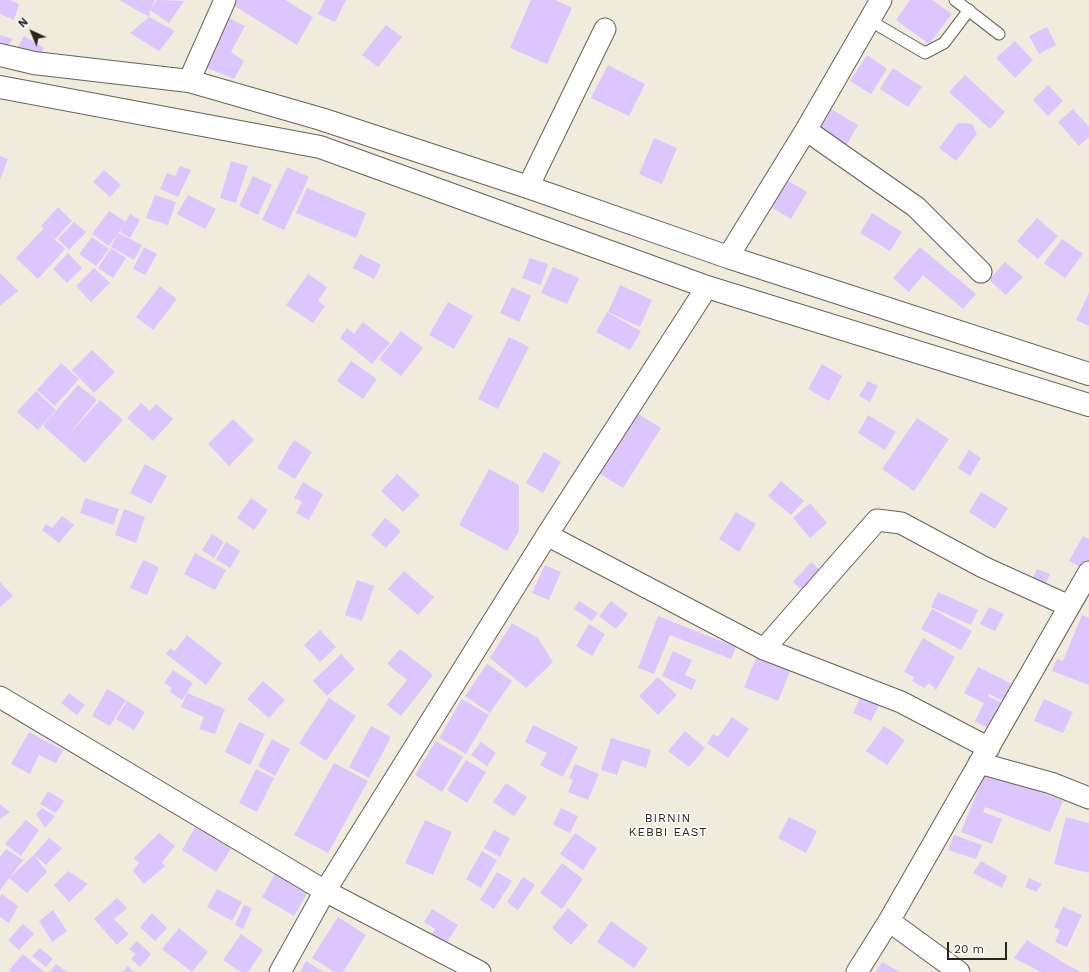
<!DOCTYPE html>
<html>
<head>
<meta charset="utf-8">
<style>
	body { margin:0 }
	#map { position:relative; width:1089px; height:972px; overflow:hidden; background:#efecdd; font-family:"Work Sans",sans-serif }
	canvas { display:block }
	.north { position:absolute; left:12px; top:12px; width:40px; height:40px; -webkit-text-stroke:3px #fff; paint-order:stroke; rotate:316deg; font-size:11px; font-weight:700; line-height:16px; text-align:center; color:#26251f }
	.north::after { content:''; display:block; margin:auto; width:14px; height:18px; background:#26251f; clip-path:polygon(50% 0,100% 100%,50% 72%,0 100%) }
	.scale { position:absolute; left:947px; top:942px; width:60px; height:18px; box-sizing:border-box; border:2px solid #26251f; border-top:0; padding-left:5px; font-size:12px; line-height:14px; white-space:nowrap; color:#26251f; -webkit-text-stroke:3px #fff; paint-order:stroke }
</style>
</head>
<body>
<div id="map">
<canvas width="1089" height="972"></canvas>
<div class="north">N</div>
<div class="scale">20 m</div>
</div>
<script>
const g = document.querySelector('canvas').getContext('2d');
g.lineJoin = 'round';
function paint(path, color) { g.fillStyle = color; g.fill(path, 'evenodd'); }
const shape = rows => new Path2D(rows.map(r => 'M' + r).join(''));
function strokePath(path, color, width, dash) { g.strokeStyle = color; g.lineWidth = width; g.lineCap = dash ? 'butt' : 'round'; g.setLineDash(dash || []); g.stroke(path); }
function write(font, color, halo, rows, align = 'center') {
  g.font = font + ' "Work Sans",sans-serif'; g.lineWidth = 3; g.setLineDash([]); g.textBaseline = 'middle'; g.strokeStyle = halo; g.fillStyle = color; for (const [text, x, y, turn = 0] of rows) {
    g.save(); g.translate(x, y); g.rotate((+turn || 0) * Math.PI / 180); g.textAlign = isNaN(turn) ? turn : align; if (halo) g.strokeText(text, 0, 0); g.fillText(text, 0, 0); g.restore();
  }
}
paint(shape([
	[0,0,10,0,19,4,14,20,0,14],
	[119,0,155,0,150,10,157,0,184,1,169,23,150,10,149,17],
	[236,0,285,0,313,17,297,45,233,5],
	[325,0,346,0,335,22,318,14],
	[531,0,555,0,572,8,547,64,510,48],
	[910,0,932,0,952,14,929,44,896,20],
	[149,17,175,31,159,51,130,33],
	[227,17,245,26,231,52,244,61,234,79,200,65],
	[386,25,402,37,378,67,362,55],
	[1047,27,1056,45,1039,54,1029,36],
	[0,35,13,39,0,56],
	[24,36,44,48,34,63,12,58],
	[1015,41,1033,60,1015,78,996,58],
	[867,55,887,69,871,94,850,81],
	[608,65,645,84,629,116,591,98],
	[893,68,922,87,908,107,880,89],
	[965,75,1005,112,990,129,949,92],
	[1048,85,1063,101,1048,116,1033,100],
	[831,109,858,125,843,151,816,136],
	[1073,109,1089,127,1089,137,1079,146,1058,122],
	[958,123,972,124,977,134,956,161,939,148],
	[654,138,677,148,662,184,639,174],
	[0,156,8,159,0,180],
	[231,161,248,166,236,203,220,198],
	[180,166,191,170,178,197,160,189,167,173,175,176],
	[287,167,309,177,284,230,262,220],
	[104,170,121,185,110,197,93,182],
	[253,176,272,185,258,215,239,206],
	[787,180,807,192,791,219,771,207],
	[307,188,366,213,356,238,296,213],
	[155,195,176,202,168,225,146,218],
	[188,195,216,209,205,229,177,214],
	[58,207,72,221,55,239,49,234,65,249,38,279,16,258,44,228,41,226],
	[109,211,126,222,109,246,92,234],
	[872,213,902,232,890,251,860,233],
	[130,214,140,220,130,238,120,232],
	[1037,218,1058,236,1038,259,1017,241],
	[74,222,86,232,69,250,58,239],
	[118,233,142,245,134,260,111,247],
	[92,237,109,249,96,266,79,254],
	[1062,239,1083,254,1065,278,1044,263],
	[144,247,157,254,145,275,133,269],
	[920,247,976,294,963,309,923,275,909,292,893,278],
	[111,248,126,258,113,278,98,268],
	[68,253,82,268,67,283,53,269],
	[360,254,381,265,374,279,353,268],
	[530,258,548,264,541,285,522,278],
	[1005,262,1023,277,1006,295,989,280],
	[553,267,579,278,567,304,541,293],
	[94,268,110,283,91,302,76,286],
	[0,273,18,291,0,306],
	[308,274,327,287,318,301,325,306,313,323,286,305],
	[620,285,652,300,640,327,608,312],
	[160,286,177,299,153,330,136,317],
	[512,287,531,296,519,322,500,313],
	[1089,293,1089,326,1076,320],
	[448,302,473,316,454,349,429,335],
	[607,312,641,331,630,350,596,332],
	[363,322,390,343,372,364,340,338,347,328,354,334],
	[401,331,423,348,401,376,379,359],
	[509,337,529,347,498,409,478,399],
	[92,350,115,372,94,393,72,370],
	[351,361,377,379,363,399,337,381],
	[61,363,79,379,55,406,37,390],
	[822,364,842,376,829,401,808,389],
	[868,381,878,386,870,402,859,396],
	[78,385,97,400,65,439,100,400,123,420,85,463,43,426],
	[36,391,56,410,38,430,17,412],
	[141,403,150,411,156,404,173,419,153,441,127,418],
	[635,412,661,428,623,488,597,472],
	[868,415,896,432,885,450,858,433],
	[917,418,949,439,914,491,882,469],
	[233,419,254,440,229,466,208,444],
	[294,440,312,452,295,479,277,468],
	[969,450,981,458,970,476,958,468],
	[544,452,561,462,543,493,526,483],
	[145,464,167,476,151,504,130,493],
	[489,469,519,485,519,531,507,551,459,525],
	[397,474,420,495,403,512,381,491],
	[781,481,804,501,791,515,768,496],
	[303,482,323,494,309,520,296,513,302,502,294,498],
	[981,492,1008,508,995,529,969,512],
	[85,498,119,509,113,525,80,513],
	[251,498,268,510,254,530,237,518],
	[810,503,827,523,810,538,793,518],
	[124,509,145,517,136,543,115,535],
	[736,512,756,524,739,552,719,539],
	[62,516,74,525,59,543,42,530,46,524,52,528],
	[385,518,401,531,386,548,371,535],
	[212,534,224,542,214,558,202,550],
	[1083,536,1089,539,1089,564,1086,570,1069,561],
	[226,542,240,551,230,568,216,559],
	[195,553,226,570,215,590,184,574],
	[143,560,159,567,147,595,130,588],
	[811,562,823,572,805,593,793,582],
	[545,565,561,572,549,600,532,593],
	[1037,569,1050,574,1043,589,1031,583],
	[404,571,434,597,418,615,388,589],
	[357,580,374,586,362,621,345,615],
	[0,582,13,596,0,607],
	[938,592,978,610,971,625,931,607],
	[579,601,598,613,592,621,574,609],
	[611,601,628,614,616,629,599,616],
	[989,607,1004,614,995,631,980,624],
	[932,609,972,631,961,650,921,629],
	[1082,615,1089,618,1089,685,1052,671,1057,659,1063,661],
	[658,616,736,647,731,659,670,635,654,674,638,668],
	[512,623,538,638,553,662,526,688,490,658],
	[589,624,605,634,592,656,576,646],
	[320,630,336,647,320,662,304,645],
	[187,635,222,663,206,685,166,654,170,648,175,651],
	[923,638,955,657,936,690,929,683,924,688,912,681,914,677,904,672],
	[400,649,433,675,401,716,387,705,407,680,387,664],
	[673,651,692,660,685,675,696,680,692,690,662,676],
	[341,654,355,669,327,696,313,681],
	[757,656,791,669,778,701,744,687],
	[487,664,512,681,490,713,465,696],
	[978,667,1018,687,1009,704,989,694,988,696,1006,705,993,731,975,721,984,703,964,693],
	[173,670,193,683,182,700,170,692,172,688,164,683],
	[658,677,677,695,658,715,639,696],
	[263,681,285,700,269,718,247,699],
	[107,689,126,700,110,726,92,716],
	[69,693,85,705,77,715,61,703],
	[187,693,225,709,215,734,199,729,204,717,181,707],
	[861,696,879,705,871,721,853,713],
	[329,698,356,716,326,761,299,743],
	[462,699,489,715,466,754,439,738],
	[1044,699,1073,712,1063,733,1034,721],
	[127,701,145,712,134,730,116,719],
	[732,717,749,729,728,758,707,743,713,734,718,737],
	[239,722,265,734,250,765,225,752],
	[533,725,578,747,563,777,540,765,547,753,525,742],
	[371,726,391,737,369,778,349,767],
	[884,726,905,740,887,765,866,751],
	[685,731,705,748,689,767,668,751],
	[29,732,63,750,56,763,39,755,30,774,11,764],
	[611,738,651,750,646,768,622,760,617,775,601,770],
	[272,739,290,749,275,776,258,766],
	[436,741,463,757,442,792,415,775],
	[481,742,496,753,487,766,471,755],
	[466,760,486,772,467,803,447,790],
	[334,763,368,781,328,853,294,835],
	[575,764,599,774,588,800,568,792,573,780,569,778],
	[256,769,274,778,257,812,239,803],
	[986,770,1063,801,1050,832,985,807,983,812,1002,819,992,844,961,832],
	[506,783,527,797,514,816,493,802],
	[48,791,64,801,56,813,40,804],
	[0,804,10,812,0,819],
	[42,808,55,816,45,828,36,814],
	[561,808,578,816,570,833,553,825],
	[789,817,817,831,806,853,778,838],
	[1066,817,1089,823,1089,873,1054,864],
	[26,820,39,830,21,856,5,844],
	[425,820,452,832,433,875,405,863],
	[195,827,231,849,216,872,182,850],
	[494,830,510,838,500,857,484,848],
	[159,833,175,846,162,862,165,866,144,884,133,871,139,863,134,858],
	[575,833,597,848,583,870,560,854],
	[954,835,982,845,976,859,948,850],
	[49,838,62,848,46,865,34,855],
	[6,849,23,860,0,890,0,857],
	[482,851,497,860,481,888,466,879],
	[34,855,47,872,27,893,9,878],
	[981,861,1007,876,1002,888,973,873],
	[562,863,583,879,562,909,540,893],
	[278,869,311,887,294,916,262,897],
	[68,871,88,884,69,902,54,885],
	[497,872,512,881,494,909,480,900],
	[523,877,535,885,518,910,507,902],
	[1029,878,1042,884,1036,892,1025,887],
	[217,889,242,902,232,921,207,907],
	[2,894,18,906,9,923,0,917,0,897],
	[117,898,127,908,114,919,129,934,117,945,94,919],
	[244,905,252,908,243,929,235,925],
	[1063,907,1082,915,1067,947,1055,942,1060,930,1054,927],
	[568,908,588,925,571,945,552,928],
	[432,909,458,925,446,944,431,935,435,929,424,922],
	[53,910,67,931,52,942,39,921],
	[152,913,167,928,155,941,140,927],
	[338,917,366,935,343,972,335,972,312,958],
	[611,921,648,948,634,968,597,942],
	[23,924,34,934,19,950,8,940],
	[179,928,208,952,192,972,162,949],
	[241,934,263,950,248,972,241,972,223,960],
	[1027,940,1064,963,1081,972,1041,972,1014,958],
	[137,941,151,954,140,967,131,959,136,954,129,949],
	[40,948,53,959,46,967,32,956],
	[23,954,43,971,42,972,11,972,9,970],
	[306,961,324,972,300,972],
	[882,962,900,972,876,972],
	[56,964,67,972,50,972],
	[128,966,134,972,122,972]
]), '#dcc6fd');
const service = shape([
	[955,0,999,34],
	[869,20,925,53,944,43,969,10]
]);
const minor = shape([
	[189,81,225,0],
	[806,130,916,207,981,272],
	[528,187,605,29],
	[728,257,806,130,881,0],
	[547,535,764,649,901,702,989,748],
	[764,649,877,520,901,523,983,567,1069,606],
	[0,697,325,891,480,972],
	[979,763,1051,783,1089,798],
	[889,921,959,972],
	[280,972,325,891,547,535,707,287],
	[857,972,889,921,1089,572]
]);
const tertiary = shape([
	[0,55,34,63,189,81,321,119,528,187,728,257,1089,374],
	[0,87,320,147,707,287,1089,405]
]);
strokePath(service, '#656255', 13);
strokePath(minor, '#656255', 23);
strokePath(tertiary, '#656255', 24);
strokePath(service, '#fff', 11);
strokePath(minor, '#fff', 21);
strokePath(tertiary, '#fff', 22);
g.letterSpacing = '1px';
write('12px', '#26251f', '#fff', [
	["BIRNIN",668,818],
	["KEBBI EAST",668,832]
]);
g.letterSpacing = '0px';
</script>
</body>
</html>
